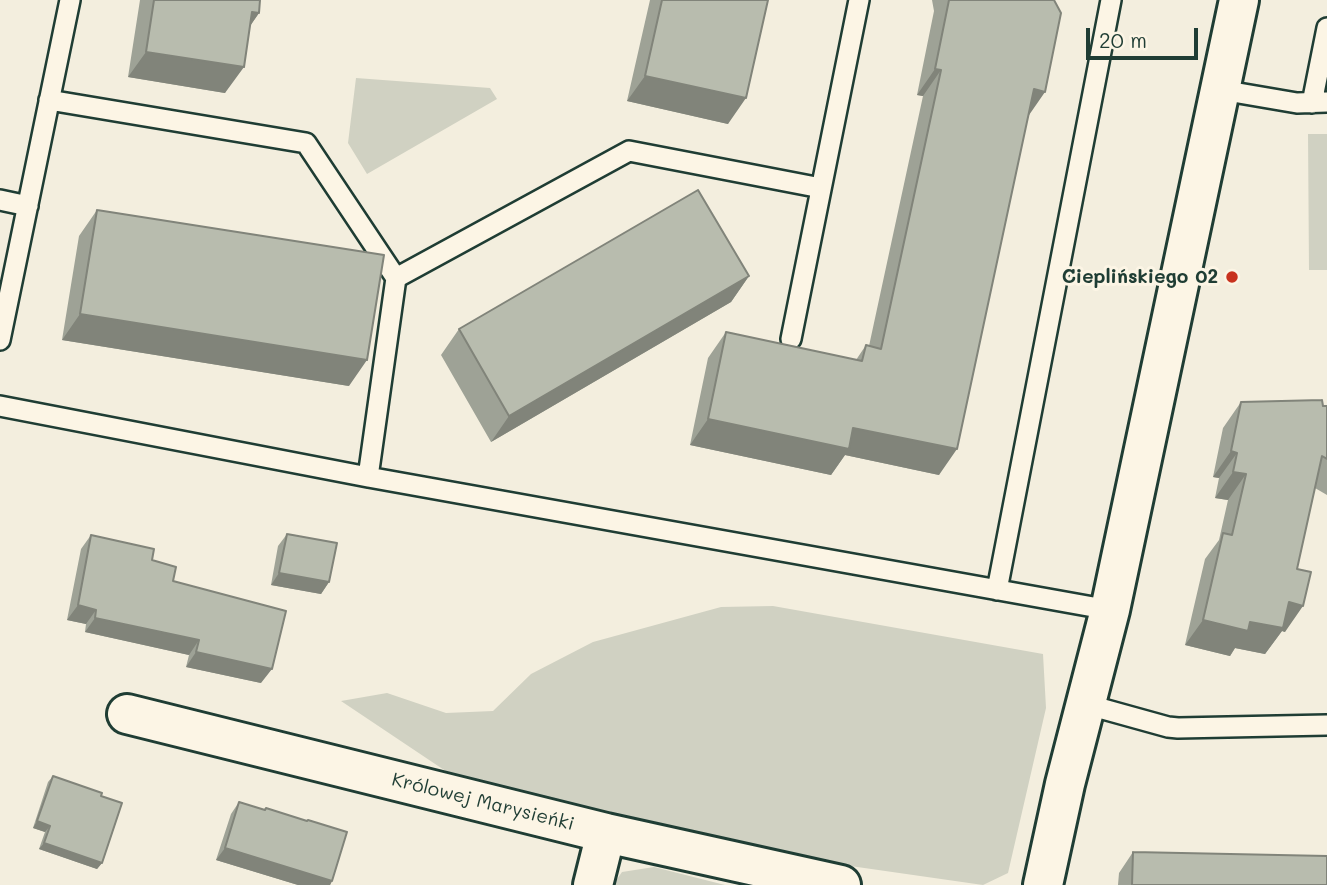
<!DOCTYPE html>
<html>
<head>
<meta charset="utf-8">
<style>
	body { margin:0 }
	#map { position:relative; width:1327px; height:885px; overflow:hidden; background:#f3eede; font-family:Mali,sans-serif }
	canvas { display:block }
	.scale { position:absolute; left:1086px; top:28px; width:112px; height:32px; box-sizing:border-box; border:4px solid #1f3d34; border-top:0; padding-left:9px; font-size:21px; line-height:24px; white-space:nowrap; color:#1f3d34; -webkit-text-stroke:5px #fcf5e5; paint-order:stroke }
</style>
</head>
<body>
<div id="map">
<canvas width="1327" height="885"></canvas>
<div class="scale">20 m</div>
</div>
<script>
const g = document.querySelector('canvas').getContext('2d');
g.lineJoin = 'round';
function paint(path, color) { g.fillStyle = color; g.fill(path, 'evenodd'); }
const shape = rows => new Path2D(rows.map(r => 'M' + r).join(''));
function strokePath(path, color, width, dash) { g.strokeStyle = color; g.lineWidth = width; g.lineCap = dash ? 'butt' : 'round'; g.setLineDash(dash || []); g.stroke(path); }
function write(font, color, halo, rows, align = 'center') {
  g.font = font + ' Mali,sans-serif'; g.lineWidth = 6; g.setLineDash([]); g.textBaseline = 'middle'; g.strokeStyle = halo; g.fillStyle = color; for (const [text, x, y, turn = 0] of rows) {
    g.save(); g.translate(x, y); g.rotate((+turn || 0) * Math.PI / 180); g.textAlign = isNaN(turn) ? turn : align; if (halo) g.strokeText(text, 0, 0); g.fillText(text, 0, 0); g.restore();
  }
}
paint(shape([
	[356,78,490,88,497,99,367,174,348,143],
	[1308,134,1327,134,1327,270,1309,270],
	[773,606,1043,654,1046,708,1008,873,983,885,634,835,474,790,341,701,387,693,446,713,493,711,531,674,593,642,721,607],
	[654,867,725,885,613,885,622,872]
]), '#d0d1c2');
const lane = shape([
	[1221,90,1297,103,1327,102],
	[49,100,306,143,396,278],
	[1312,103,1327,28],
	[821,188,629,151,396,278,368,477,1110,610],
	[0,200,28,206],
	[791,339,859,0],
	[0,340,70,0],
	[0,406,368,477],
	[997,590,1111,0],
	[1085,704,1168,727,1178,728,1327,725]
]);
const street = shape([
	[127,714,606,833,841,885],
	[593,885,606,833],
	[1043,885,1065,784,1110,610,1239,0]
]);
strokePath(lane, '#1f3d34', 24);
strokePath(street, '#1f3d34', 44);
strokePath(lane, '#fcf5e5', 19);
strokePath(street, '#fcf5e5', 38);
paint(shape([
	[140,0,260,0,259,13,250,26,225,93,128,77],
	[650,0,768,0,728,124,627,101],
	[932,0,1054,0,1028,117,939,475,845,455,831,475,690,445,708,358,726,332,856,360,866,345,869,346,923,96,917,95,934,11],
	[97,210,349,386,62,340,79,236],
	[749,276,731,302,491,442,441,355,459,329],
	[1241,402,1327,406,1327,495,1315,488,1297,569,1285,632,1282,631,1265,654,1235,648,1230,656,1185,645,1205,559,1219,540,1228,500,1215,498,1219,478,1213,477,1223,428],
	[287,534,329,582,321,594,271,585,278,546],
	[91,535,152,560,173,581,261,683,186,667,189,655,85,632,86,624,67,620,81,549],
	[53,776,101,796,102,863,97,869,39,849,45,832,33,828,48,782],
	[239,802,264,810,266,808,332,881,330,885,298,885,216,860,231,814],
	[1133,852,1327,885,1118,885,1119,873]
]), '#9ea296');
paint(shape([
	[252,12,259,13,241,39],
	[146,52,244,67,225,93,128,77],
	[935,69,941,70,923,96,917,95],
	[645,76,746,98,728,124,627,101],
	[1034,89,1045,92,1027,118],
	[749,276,731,302,491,442,509,416],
	[80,314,367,360,349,386,62,340],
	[708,419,853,428,957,449,939,475,845,455,831,475,690,445],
	[1231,451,1237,453,1219,478,1213,477],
	[1233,472,1246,474,1228,500,1215,498],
	[279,573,329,582,321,594,271,585],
	[1289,602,1303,606,1285,632,1282,631,1265,654,1235,648,1230,656,1185,645,1203,620,1250,622],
	[78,605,96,610,86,624,67,620],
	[95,618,199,640,189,655,85,632],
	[196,652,272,669,261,683,186,667],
	[37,821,50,826,45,832,33,828],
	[44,843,102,863,97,869,39,849],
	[225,848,332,881,330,885,298,885,216,860]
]), '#81847a');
const building = shape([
	[154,0,260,0,259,13,252,12,244,67,146,52,154,0],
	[662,0,768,0,746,98,645,76,662,0],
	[949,0,1054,0,1061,13,1045,92,1034,89,957,449,853,428,849,449,708,419,726,332,862,361,866,345,881,349,941,70,935,69,949,0],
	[698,190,749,276,509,416,459,329,698,190],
	[97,210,384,255,367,360,80,314,97,210],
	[1322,400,1323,406,1327,406,1327,459,1322,456,1297,569,1311,572,1303,606,1289,602,1283,628,1250,622,1248,631,1203,620,1223,533,1232,535,1246,474,1233,472,1237,453,1231,451,1241,402,1322,400],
	[287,534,337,543,329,582,279,573,287,534],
	[91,535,154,549,152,560,176,567,173,581,286,611,272,669,196,652,199,640,95,618,96,610,78,605,91,535],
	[53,776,102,793,101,796,122,803,102,863,44,843,50,826,37,821,53,776],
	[239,802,265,810,266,808,307,821,308,820,347,832,332,881,225,848,239,802],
	[1133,852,1327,856,1327,885,1132,885,1133,852]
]);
paint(building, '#b8bcae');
strokePath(building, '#81847a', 2);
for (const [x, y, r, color] of [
	[1232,277,7,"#c8321e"]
]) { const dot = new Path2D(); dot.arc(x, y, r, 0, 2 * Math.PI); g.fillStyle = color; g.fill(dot); strokePath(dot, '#fcf5e5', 2.5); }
write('bold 19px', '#1f3d34', '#fcf5e5', [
	["Cieplińskiego 02",1218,277]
], 'right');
write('19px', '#1f3d34', '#fcf5e5', [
	["Królowej Marysieńki",483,802,14]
]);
</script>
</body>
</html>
